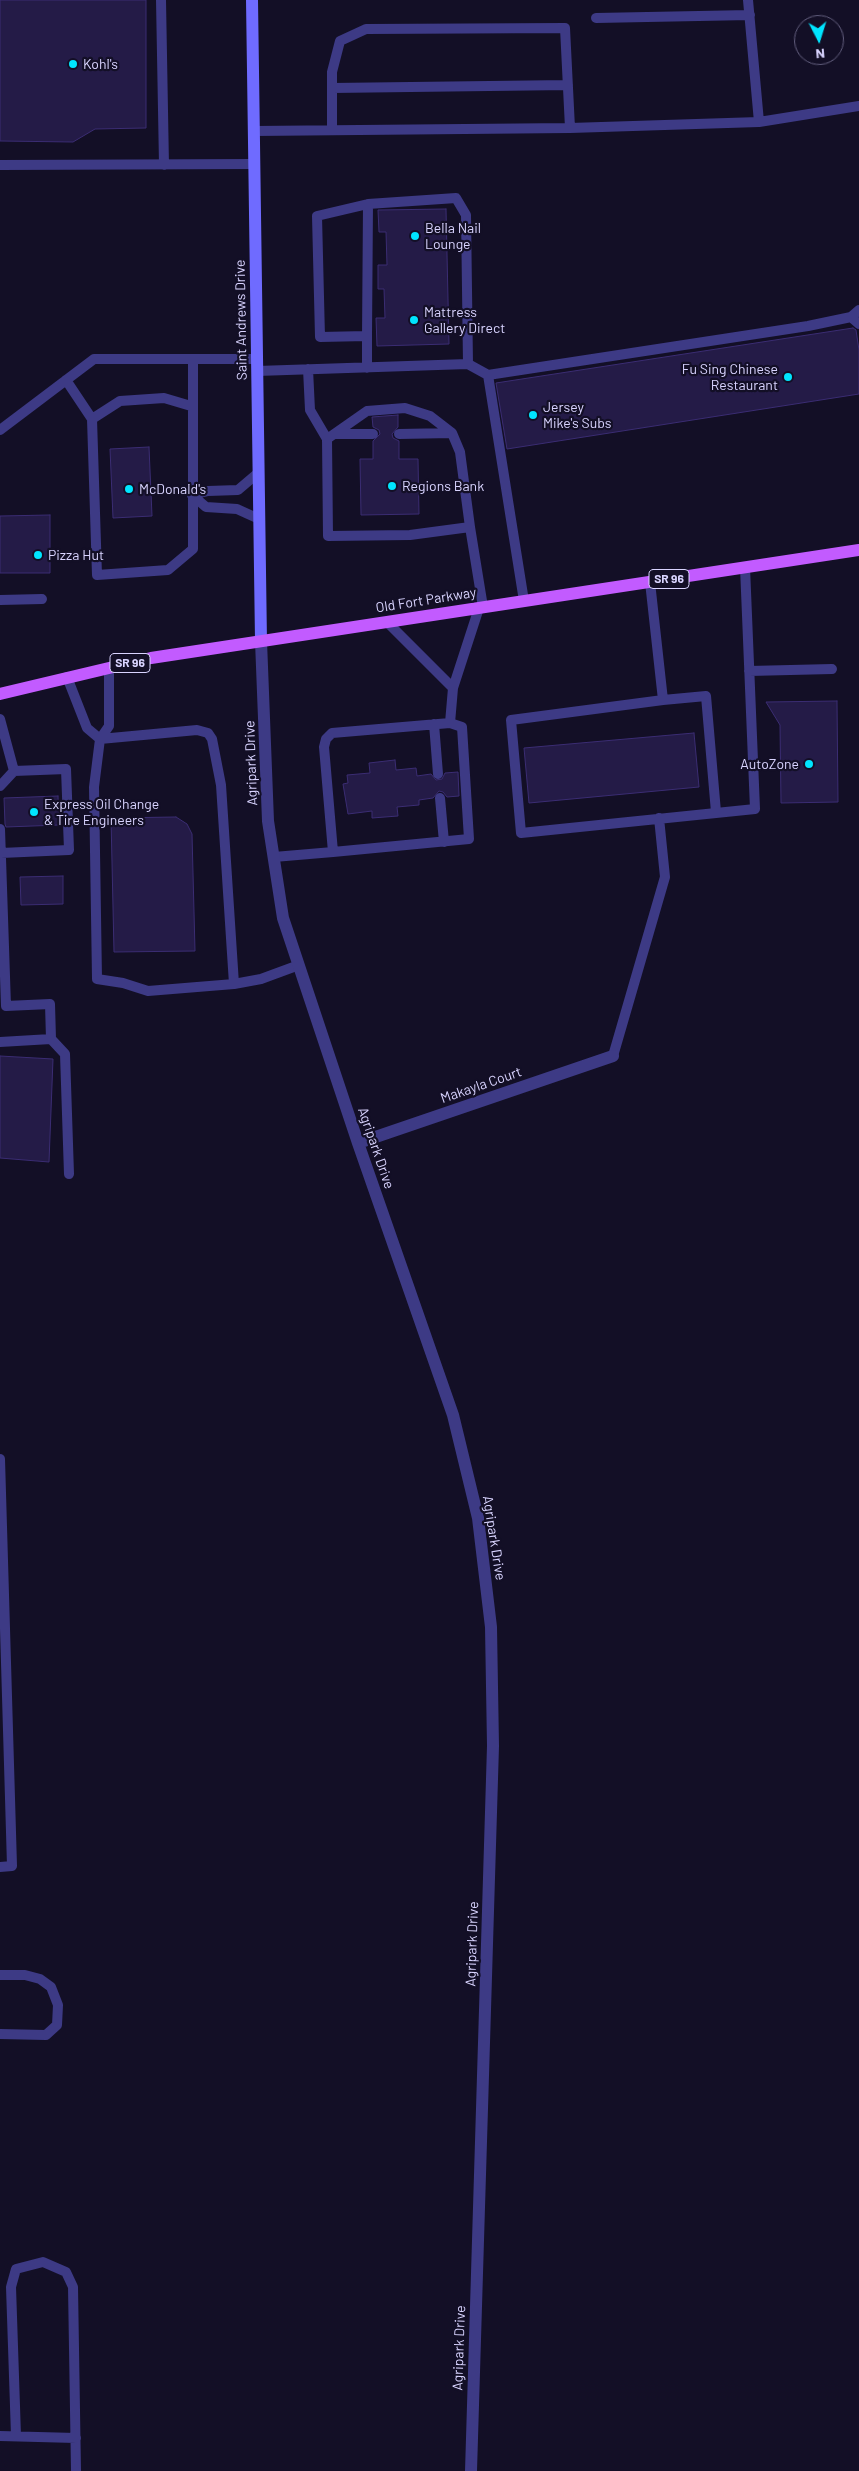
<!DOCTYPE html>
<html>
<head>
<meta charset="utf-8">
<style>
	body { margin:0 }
	#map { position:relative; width:859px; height:2471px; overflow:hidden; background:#130f26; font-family:Barlow,sans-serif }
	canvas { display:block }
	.north { position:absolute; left:794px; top:15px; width:50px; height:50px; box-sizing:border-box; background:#130f26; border:1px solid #625e7d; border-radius:50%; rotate:175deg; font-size:14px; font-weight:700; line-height:20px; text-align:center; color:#d9d4ff }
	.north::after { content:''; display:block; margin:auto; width:18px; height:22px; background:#00e5ff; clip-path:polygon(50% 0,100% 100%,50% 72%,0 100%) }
</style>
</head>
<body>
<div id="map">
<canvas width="859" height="2471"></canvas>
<div class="north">N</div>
</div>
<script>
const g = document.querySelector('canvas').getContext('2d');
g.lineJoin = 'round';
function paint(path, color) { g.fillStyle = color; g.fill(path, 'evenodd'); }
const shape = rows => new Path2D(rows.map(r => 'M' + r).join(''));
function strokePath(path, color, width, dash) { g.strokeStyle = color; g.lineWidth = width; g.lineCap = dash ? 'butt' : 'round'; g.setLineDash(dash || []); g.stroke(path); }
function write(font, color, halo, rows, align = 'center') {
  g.font = font + ' Barlow,sans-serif'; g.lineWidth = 4.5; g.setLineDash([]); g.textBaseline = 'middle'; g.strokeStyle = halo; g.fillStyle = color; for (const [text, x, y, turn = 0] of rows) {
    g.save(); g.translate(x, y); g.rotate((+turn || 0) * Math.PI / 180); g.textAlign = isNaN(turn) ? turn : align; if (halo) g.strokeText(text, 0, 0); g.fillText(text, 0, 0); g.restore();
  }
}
const building = shape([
	[0,0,146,0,146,128,95,129,73,142,0,141,0,0],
	[446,209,449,344,377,346,376,318,385,318,384,289,378,289,378,265,387,265,386,232,379,232,378,210,446,209],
	[853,328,856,330,859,350,859,394,507,449,496,383,853,328],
	[398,415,398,427,392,434,393,438,399,441,399,459,418,459,419,514,361,515,360,459,373,459,373,441,380,434,379,430,373,427,372,417,398,415],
	[149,447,152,516,113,518,110,449,149,447],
	[50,515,50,573,0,573,0,516,50,515],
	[837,701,838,802,781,803,780,725,766,702,837,701],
	[694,733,699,787,529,803,524,748,694,733],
	[395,760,396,770,416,768,417,776,431,774,436,780,442,779,445,773,458,772,459,796,447,797,443,792,439,791,433,798,419,800,419,805,397,807,398,816,372,818,372,811,348,814,343,784,348,783,347,775,370,773,369,763,395,760],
	[58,796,59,825,6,827,5,824,4,798,58,796],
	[176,817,187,824,192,834,195,951,114,952,111,818,176,817],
	[63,876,63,904,21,905,20,877,63,876],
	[0,1056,53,1059,49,1162,0,1158,0,1056]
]);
paint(building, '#241b47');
strokePath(building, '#3b2d73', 1);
strokePath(shape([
	[161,0,164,165],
	[748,0,759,122],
	[596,18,750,15],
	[332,88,568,85],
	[332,130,332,72,340,41,366,29,565,28,570,128],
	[254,131,570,128,759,122,859,106],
	[0,165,254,164],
	[851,317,859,324],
	[367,336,368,204],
	[367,368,367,336,320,337,317,216,368,204,456,198,466,215,468,364],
	[308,369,310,410,327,439,328,536,410,535,470,527,460,452,452,433,430,416,405,408,367,411,327,439],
	[257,371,468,364,488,375,808,326,851,317,859,310],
	[488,375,524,601],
	[66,380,92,419,97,575,168,570,193,549,193,359],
	[92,419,120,401,164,398,191,406],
	[0,430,94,359,257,359],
	[335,434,373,434],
	[399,434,452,433],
	[192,495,206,507,237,509,259,519],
	[192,495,208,491,238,490,258,473],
	[470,527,483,607],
	[650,582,663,700,511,720,521,833,755,809,745,567],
	[0,600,42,599],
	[387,622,453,688],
	[109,668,109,726,100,739,94,787,97,979,123,983,148,991,234,984,261,979,299,965],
	[749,671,832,669],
	[67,677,87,728,100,739,197,730,208,733,212,739,221,785,234,984],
	[663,700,706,696,716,812],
	[0,719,14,771],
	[450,723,462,727,469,839,333,852,324,747,326,739,332,733,450,723],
	[450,723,453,688,479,608],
	[434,724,438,774],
	[0,786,14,771,66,769,69,850,1,853],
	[440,798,444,842],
	[0,829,6,1006,50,1004,51,1039,0,1042],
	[274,857,333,852],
	[51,1039,65,1054,69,1174],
	[613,1056,665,877,659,818],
	[0,1459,12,1866,0,1867],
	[0,1975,25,1975,40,1979,51,1987,58,2005,57,2025,46,2035,0,2034],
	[0,2436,76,2438],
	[16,2436,11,2287,16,2269,43,2262,66,2272,73,2287,76,2471]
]), '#3d3a85', 10);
strokePath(shape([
	[261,641,268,821,283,918,358,1143,453,1415,478,1518,491,1627,493,1746,471,2471],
	[358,1143,613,1056]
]), '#3d3a85', 12);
strokePath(shape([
	[252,0,261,641]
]), '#6f6bff', 12);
strokePath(shape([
	[0,694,151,658,859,550]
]), '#c25bff', 12);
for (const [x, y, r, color] of [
	[73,64,5,"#00e5ff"],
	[415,236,5,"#00e5ff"],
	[414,320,5,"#00e5ff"],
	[788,377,5,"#00e5ff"],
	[533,415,5,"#00e5ff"],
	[392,486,5,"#00e5ff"],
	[129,489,5,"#00e5ff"],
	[38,555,5,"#00e5ff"],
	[809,764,5,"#00e5ff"],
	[34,812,5,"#00e5ff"]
]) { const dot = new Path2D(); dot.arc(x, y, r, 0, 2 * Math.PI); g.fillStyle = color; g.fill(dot); strokePath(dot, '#130f26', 2); }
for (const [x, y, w] of [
	[669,579,40],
	[130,663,40]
]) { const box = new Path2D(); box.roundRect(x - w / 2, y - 9.5, w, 19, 4); g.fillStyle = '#130f26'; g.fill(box); strokePath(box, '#d9d4ff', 1); }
write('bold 12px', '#d9d4ff', null, [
	["SR 96",669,579],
	["SR 96",130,663]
]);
write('14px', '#d9d4ff', '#130f26', [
	["Kohl's",83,64],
	["Bella Nail",425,228],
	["Lounge",425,244],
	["Mattress",424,312],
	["Gallery Direct",424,328],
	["Fu Sing Chinese",778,369,"right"],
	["Restaurant",778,385,"right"],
	["Jersey",543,407],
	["Mike's Subs",543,423],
	["Regions Bank",402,486],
	["McDonald's",139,489],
	["Pizza Hut",48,555],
	["AutoZone",799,764,"right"],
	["Express Oil Change",44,804],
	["& Tire Engineers",44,820]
], 'left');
write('14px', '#d9d4ff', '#130f26', [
	["Saint Andrews Drive",241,320,-91],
	["Old Fort Parkway",426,600,-9],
	["Agripark Drive",251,763,-92],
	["Makayla Court",481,1085,-19],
	["Agripark Drive",376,1148,71],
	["Agripark Drive",494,1538,81],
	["Agripark Drive",472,1944,-88],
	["Agripark Drive",459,2348,-88]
]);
</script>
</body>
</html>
